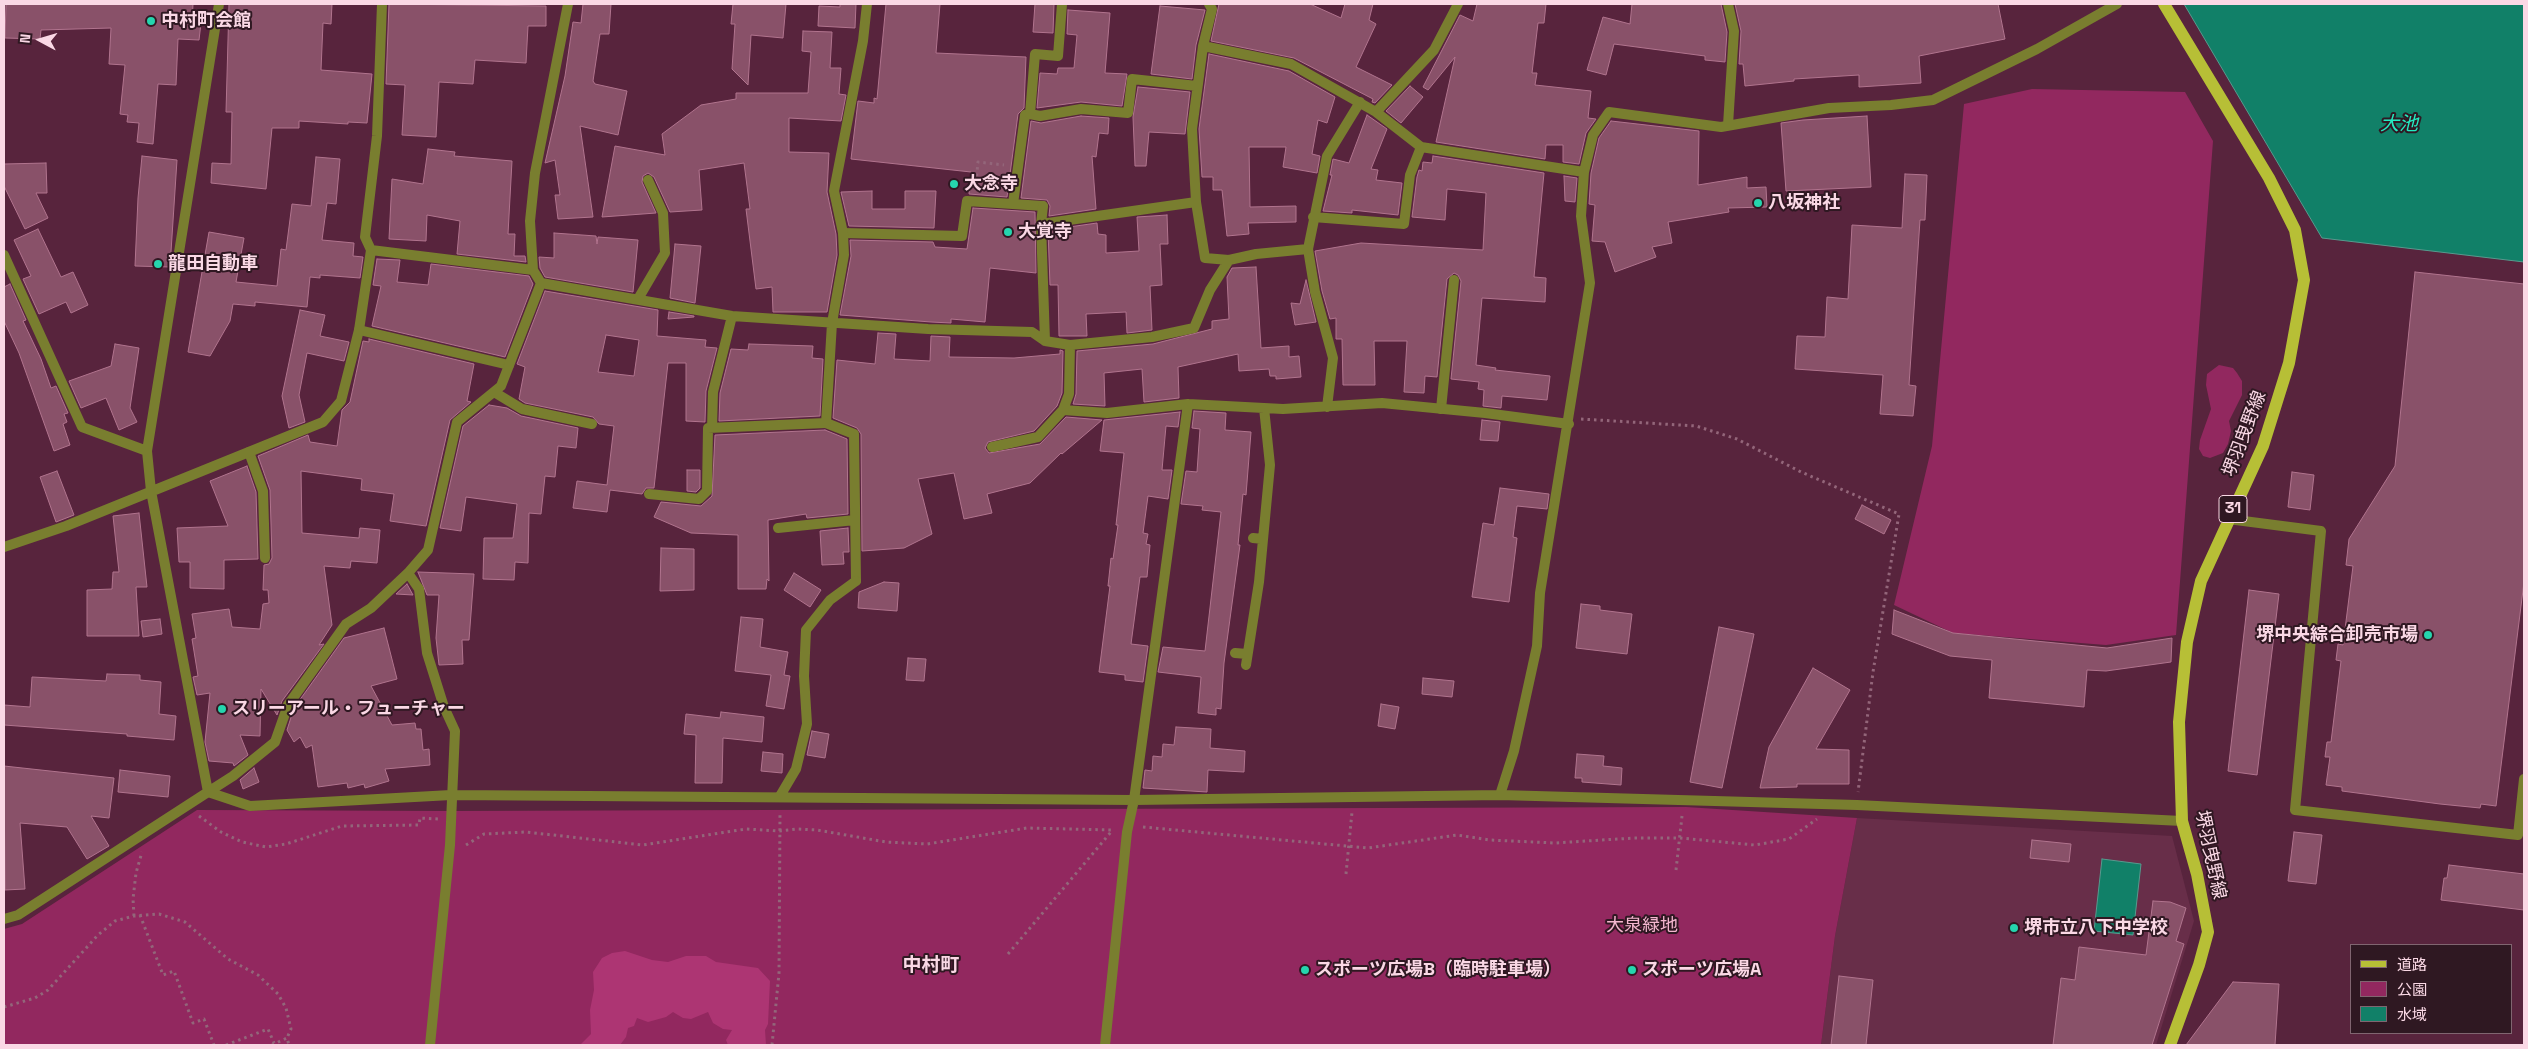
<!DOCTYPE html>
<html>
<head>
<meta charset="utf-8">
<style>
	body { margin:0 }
	#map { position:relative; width:2528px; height:1049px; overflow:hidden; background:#58243d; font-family:"Space Grotesk","Noto Sans JP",sans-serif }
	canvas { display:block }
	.frame { position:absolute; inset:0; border:5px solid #fad8e5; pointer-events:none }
	.legend { position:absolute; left:2350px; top:944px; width:162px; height:90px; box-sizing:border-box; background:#2f1822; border:1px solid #806570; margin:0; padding:6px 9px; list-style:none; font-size:15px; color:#fad8e5 }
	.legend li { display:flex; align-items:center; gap:10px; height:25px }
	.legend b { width:25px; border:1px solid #806570 }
	.north { position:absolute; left:15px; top:15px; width:50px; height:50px; -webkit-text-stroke:4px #2f1822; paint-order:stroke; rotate:276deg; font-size:14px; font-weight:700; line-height:20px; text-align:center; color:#fad8e5 }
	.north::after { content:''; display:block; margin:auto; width:18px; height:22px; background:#fad8e5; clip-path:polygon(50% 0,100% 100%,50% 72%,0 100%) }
</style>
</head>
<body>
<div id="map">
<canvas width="2528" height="1049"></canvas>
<div class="frame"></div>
<ul class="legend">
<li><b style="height:6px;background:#b7bf36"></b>道路</li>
<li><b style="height:14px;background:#92285f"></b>公園</li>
<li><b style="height:14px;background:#118068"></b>水域</li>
</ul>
<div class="north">N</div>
</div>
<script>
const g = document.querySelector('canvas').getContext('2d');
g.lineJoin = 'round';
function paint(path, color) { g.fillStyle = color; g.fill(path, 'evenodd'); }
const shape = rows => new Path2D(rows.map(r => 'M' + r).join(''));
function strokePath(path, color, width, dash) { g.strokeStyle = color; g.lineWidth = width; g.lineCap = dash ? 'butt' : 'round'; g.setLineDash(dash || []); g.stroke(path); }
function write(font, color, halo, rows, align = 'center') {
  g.font = font + ' "Space Grotesk","Noto Sans JP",sans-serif'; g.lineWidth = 4; g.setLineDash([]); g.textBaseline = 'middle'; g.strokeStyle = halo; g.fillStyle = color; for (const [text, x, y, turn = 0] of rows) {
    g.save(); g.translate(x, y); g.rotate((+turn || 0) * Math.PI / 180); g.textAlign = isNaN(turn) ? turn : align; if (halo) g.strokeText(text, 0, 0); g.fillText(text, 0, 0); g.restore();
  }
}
paint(shape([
	[1857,818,2172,836,2194,921,2156,1045,1821,1045,1835,936]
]), '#682e49');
paint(shape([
	[2032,89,2185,92,2213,141,2176,635,2106,645,1953,633,1894,605,1932,446,1964,104],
	[2219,365,2233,368,2237,373,2242,381,2242,395,2229,421,2231,431,2228,444,2223,453,2210,458,2203,456,2199,449,2200,440,2211,409,2206,385,2207,374],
	[1686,807,1857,818,1835,936,1821,1045,4,1045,4,929,22,924,197,810,451,811]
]), '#92285f');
paint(shape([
	[625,951,652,960,668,962,686,956,706,956,716,962,758,968,770,981,768,1024,765,1030,766,1045,728,1045,726,1040,732,1030,723,1029,713,1023,708,1012,691,1019,683,1018,673,1012,666,1017,648,1022,637,1018,634,1026,628,1028,626,1037,620,1045,580,1045,591,1034,590,1010,594,990,593,972,602,958,612,953]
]), '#ad3573');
const water = shape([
	[2184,4,2524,4,2524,262,2322,238,2184,4],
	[2102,859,2141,864,2133,935,2094,931,2102,859]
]);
paint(water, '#118068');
strokePath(water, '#579a8e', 1);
const building = shape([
	[6,4,193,4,192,23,201,23,199,40,178,39,176,85,158,84,153,144,137,142,139,123,127,122,128,115,120,114,125,65,109,64,111,28,41,30,40,39,5,38,6,4],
	[229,4,332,4,331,24,323,23,321,70,372,74,367,123,348,122,348,124,299,121,299,128,272,128,266,189,211,183,212,163,231,164,232,112,226,112,229,4],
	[389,4,546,6,546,26,528,26,526,63,475,60,473,84,439,82,436,137,402,135,405,85,386,84,389,4],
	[583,4,611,4,609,34,600,34,593,81,595,84,627,91,618,135,580,126,593,217,558,219,555,195,560,195,555,160,545,163,565,76,573,22,581,23,583,4],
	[733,4,786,4,783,38,751,35,748,85,732,69,735,24,731,24,733,4],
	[840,4,856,4,855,28,818,26,819,6,840,7,840,4],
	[886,4,940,4,936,53,1026,57,1024,108,1018,114,1007,197,969,194,971,172,851,159,858,101,874,103,874,98,877,99,886,4],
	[1035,4,1054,4,1053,33,1033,32,1035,4],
	[1219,4,1310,4,1341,18,1345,4,1373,4,1369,20,1376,24,1356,67,1392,85,1375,103,1372,102,1373,99,1294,58,1211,41,1219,4],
	[1477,4,1546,4,1544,23,1538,23,1532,73,1537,73,1535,85,1591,91,1588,118,1596,119,1586,133,1579,164,1563,162,1563,145,1546,145,1545,159,1436,142,1455,57,1428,90,1423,87,1460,15,1473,21,1477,4],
	[1632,4,1721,4,1727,32,1725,62,1705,60,1705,56,1614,44,1606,75,1587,70,1603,17,1630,24,1632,4],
	[1735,4,1998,4,2005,39,1919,56,1921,83,1859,87,1859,75,1794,79,1794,81,1745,86,1743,64,1739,64,1741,31,1735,4],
	[1160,6,1205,10,1196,45,1192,79,1151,74,1160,6],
	[1068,10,1110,13,1105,73,1127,74,1122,106,1081,102,1037,108,1040,73,1057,74,1058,68,1074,68,1077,35,1067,34,1068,10],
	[803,31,832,32,830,68,841,68,839,94,846,95,841,121,789,118,789,152,829,153,827,192,836,234,837,255,827,312,773,312,772,287,756,289,746,209,750,209,744,163,699,170,702,210,670,212,654,177,648,173,643,176,642,182,656,213,602,217,615,146,665,155,662,134,701,105,736,99,736,93,808,93,811,52,802,51,803,31],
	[1209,54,1289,71,1335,97,1327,123,1318,120,1312,154,1320,156,1317,173,1283,167,1286,147,1249,147,1250,207,1296,206,1296,222,1248,223,1249,234,1227,236,1222,190,1213,190,1213,177,1202,177,1199,129,1209,54],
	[1410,86,1423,97,1401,123,1386,111,1410,86],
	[1138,87,1190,92,1185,134,1149,132,1146,166,1135,166,1133,117,1138,87],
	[1367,115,1387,129,1371,169,1378,170,1376,180,1402,183,1398,215,1352,210,1352,213,1323,211,1332,175,1330,175,1333,159,1349,163,1367,115],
	[1081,116,1109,118,1108,134,1099,133,1096,157,1092,156,1096,209,1049,216,1050,206,1047,200,1021,198,1031,121,1041,123,1081,116],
	[1867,116,1871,187,1786,191,1781,123,1803,120,1867,116],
	[1611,121,1699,131,1698,185,1747,177,1747,188,1766,187,1767,207,1728,208,1729,212,1668,222,1672,243,1652,247,1656,257,1615,272,1605,242,1592,241,1595,205,1589,204,1591,173,1599,138,1611,121],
	[428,149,455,152,454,156,512,161,508,234,515,234,514,256,525,256,526,262,457,254,460,221,427,215,426,241,389,239,392,179,423,184,428,149],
	[142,156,177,160,170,267,135,266,138,198,142,156],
	[1433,156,1544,173,1534,277,1546,278,1545,302,1482,298,1476,365,1496,368,1495,370,1550,376,1547,400,1502,396,1501,408,1483,406,1484,390,1478,389,1479,382,1451,379,1461,281,1458,275,1454,273,1447,279,1437,377,1425,376,1424,393,1404,392,1407,341,1374,341,1375,385,1343,385,1342,339,1336,339,1336,318,1330,319,1322,291,1315,251,1361,243,1483,250,1486,193,1447,189,1445,220,1412,217,1417,177,1419,170,1422,171,1423,162,1432,163,1433,156],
	[316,157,340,159,336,204,327,203,322,240,354,243,353,256,363,257,360,278,320,275,320,278,310,277,307,307,255,302,255,306,233,304,230,321,210,356,188,352,209,232,244,238,236,282,277,286,281,249,286,250,292,204,311,206,316,157],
	[46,163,47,193,36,193,48,218,25,229,4,186,4,164,46,163],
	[1905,174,1927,175,1925,220,1920,220,1909,385,1916,386,1913,416,1880,414,1883,375,1795,369,1797,336,1825,337,1827,297,1848,299,1852,225,1902,228,1905,174],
	[1564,176,1577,178,1575,202,1565,201,1564,176],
	[872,191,872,209,905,209,905,191,936,191,934,228,849,226,841,192,872,191],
	[973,208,1035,212,1036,273,990,268,985,322,951,319,951,323,931,322,840,315,851,256,850,240,933,242,935,247,967,249,973,208],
	[1167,215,1168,244,1160,244,1162,285,1150,286,1152,330,1127,333,1126,312,1086,314,1087,336,1059,336,1058,285,1050,285,1048,230,1097,223,1098,234,1106,235,1106,253,1139,251,1137,217,1167,215],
	[38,229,61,277,73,272,88,305,71,313,66,302,39,314,23,279,31,276,14,240,38,229],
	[554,233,596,236,597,244,598,237,638,240,633,292,545,277,540,268,539,257,554,258,554,233],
	[675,244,701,246,695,303,670,298,675,244],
	[377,259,400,260,397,282,428,285,431,264,529,276,533,284,505,357,372,326,381,286,373,285,377,259],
	[1256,267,1261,348,1289,346,1289,357,1299,356,1301,377,1276,379,1276,376,1270,376,1269,369,1239,371,1238,354,1178,367,1179,398,1144,402,1142,369,1104,373,1105,406,1073,404,1076,394,1077,351,1153,344,1212,329,1212,321,1229,319,1227,277,1232,268,1256,267],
	[2415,272,2524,284,2524,582,2496,806,2481,804,2480,808,2440,804,2342,791,2342,787,2326,785,2330,757,2325,757,2327,742,2331,742,2341,661,2336,660,2338,644,2343,645,2353,566,2346,565,2349,539,2395,466,2415,272],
	[1306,280,1316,322,1295,325,1291,303,1300,304,1306,280],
	[10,284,26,320,23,321,41,359,51,388,56,386,68,413,64,414,67,422,63,424,70,445,54,451,19,353,4,321,4,287,10,284],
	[545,291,658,310,657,336,706,340,705,347,717,348,706,391,705,422,686,421,686,363,668,363,654,488,646,488,642,494,610,490,607,512,573,508,577,481,607,485,614,426,599,424,593,417,525,403,519,399,525,367,517,364,545,291],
	[606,335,639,340,634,376,598,372,606,335],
	[300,310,325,315,320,336,349,342,344,361,307,353,299,395,305,422,289,428,282,396,300,310],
	[669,312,694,316,694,317,668,319,669,312],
	[878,333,896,334,894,359,930,361,931,336,950,337,949,357,1014,358,1060,354,1060,350,1063,351,1062,393,1057,406,1034,431,988,442,985,448,989,453,1040,444,1066,417,1102,420,1062,454,1061,453,1030,483,987,494,992,513,964,519,954,473,918,479,932,534,904,548,862,551,861,434,857,428,833,418,837,360,875,364,878,333],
	[369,339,474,364,467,401,471,402,450,420,426,526,390,521,394,494,361,490,362,479,301,471,302,533,359,538,360,528,380,530,377,563,351,561,350,568,324,566,332,625,319,645,324,644,282,701,277,715,261,689,260,736,240,735,248,755,234,766,233,763,209,761,205,742,210,693,197,695,193,677,198,676,192,639,196,638,192,614,229,609,232,627,260,629,263,604,269,603,268,590,263,590,264,565,269,564,272,558,270,490,258,456,308,435,310,442,337,446,342,410,350,402,363,341,369,342,369,339],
	[115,344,139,348,130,408,137,422,119,430,106,398,81,408,69,381,111,366,115,344],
	[749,344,813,346,812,358,823,359,820,416,719,421,720,393,731,349,748,350,749,344],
	[489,405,507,408,521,416,578,428,576,448,558,446,555,477,545,476,541,514,529,513,528,563,515,562,514,580,483,579,484,538,513,538,517,504,466,497,461,531,440,528,463,426,489,405],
	[1194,411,1226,413,1225,430,1251,432,1246,495,1243,494,1238,545,1240,545,1224,663,1221,709,1216,708,1216,715,1198,713,1201,677,1158,672,1163,647,1205,651,1221,512,1202,510,1203,506,1181,504,1186,471,1197,472,1200,429,1192,428,1194,411],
	[1180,412,1178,427,1166,426,1162,470,1172,470,1168,499,1148,496,1143,533,1148,534,1146,544,1150,545,1147,577,1140,577,1131,644,1148,646,1143,682,1125,680,1125,675,1099,672,1110,586,1108,586,1111,558,1113,559,1118,525,1116,525,1124,453,1100,451,1104,420,1180,412],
	[1482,420,1500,422,1498,441,1480,440,1482,420],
	[825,430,847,439,848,514,807,518,806,514,768,520,769,581,767,579,766,589,738,589,738,535,691,533,654,517,661,502,701,506,712,496,715,435,825,430],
	[247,466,256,492,258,559,224,560,224,589,190,588,190,562,179,562,177,528,228,526,210,481,247,466],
	[687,470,700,470,700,488,696,492,687,491,687,470],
	[57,471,74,515,56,522,40,477,57,471],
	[2292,472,2314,475,2310,510,2288,507,2292,472],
	[1500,488,1549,494,1547,509,1517,506,1513,537,1517,538,1509,602,1472,597,1483,523,1494,525,1500,488],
	[1862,505,1891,520,1884,534,1855,519,1862,505],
	[139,513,147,587,136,587,139,636,87,636,87,590,112,589,113,572,119,572,113,516,139,513],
	[848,528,849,552,843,552,844,564,822,565,820,531,848,528],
	[661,548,694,549,694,590,660,591,661,548],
	[418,572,474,574,469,640,462,640,463,664,439,665,436,638,439,595,427,595,418,572],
	[794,573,821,590,810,607,784,590,794,573],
	[884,582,899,583,897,611,858,608,859,592,884,582],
	[407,584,413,595,396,594,407,584],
	[2249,590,2279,594,2257,775,2228,771,2249,590],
	[1581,604,1600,606,1600,610,1632,614,1627,654,1576,648,1581,604],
	[1894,610,1953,633,2107,648,2172,638,2171,662,2106,671,2087,670,2084,707,1989,698,1992,660,1950,656,1892,634,1894,610],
	[741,617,763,619,760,647,788,652,784,675,790,676,784,709,766,706,771,675,735,671,741,617],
	[160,619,162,634,143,637,141,621,160,619],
	[1719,627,1754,634,1722,788,1690,782,1719,627],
	[384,628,397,679,371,686,392,725,415,723,416,729,421,729,423,750,429,749,430,765,385,769,389,781,365,788,364,784,348,788,347,783,318,787,312,745,306,748,300,737,294,742,287,730,294,708,344,638,384,628],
	[908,658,926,659,924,681,906,680,908,658],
	[1813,668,1850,690,1816,749,1849,750,1849,784,1797,784,1797,787,1760,788,1769,747,1813,668],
	[107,674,140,675,140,680,161,682,159,714,176,716,174,740,127,736,127,734,4,725,4,705,30,707,32,677,106,681,107,674],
	[1423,678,1454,681,1452,697,1422,694,1423,678],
	[1381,704,1399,707,1395,729,1378,726,1381,704],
	[721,712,764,717,762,742,723,738,722,783,695,783,696,735,684,734,686,714,720,718,721,712],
	[1176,727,1211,729,1210,748,1245,751,1244,772,1208,770,1207,792,1143,788,1145,770,1152,771,1153,756,1162,757,1163,744,1174,745,1176,727],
	[812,731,829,734,825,758,807,755,812,731],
	[763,752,783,754,782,773,761,771,763,752],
	[1577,754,1604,756,1603,766,1622,768,1621,785,1582,782,1582,778,1575,778,1577,754],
	[4,766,114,778,109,818,91,816,109,846,87,859,67,827,20,823,25,889,5,890,4,766],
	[254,768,259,782,243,789,240,780,254,768],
	[120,770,170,776,168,797,118,792,120,770],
	[2294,832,2322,835,2316,884,2288,881,2294,832],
	[2032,840,2071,844,2069,862,2030,858,2032,840],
	[2449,865,2524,874,2524,910,2441,900,2444,878,2447,878,2449,865],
	[2153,901,2170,902,2186,908,2176,941,2184,944,2152,1045,2053,1045,2061,978,2075,980,2079,947,2146,955,2153,901],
	[1839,976,1873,980,1866,1045,1831,1045,1839,976],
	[2233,982,2279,984,2275,1045,2186,1045,2233,982]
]);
paint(building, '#895169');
strokePath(building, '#b1748e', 1);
strokePath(shape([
	[969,181,976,182,978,162,1004,165],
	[1581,419,1696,426,1737,439,1801,472,1899,514,1873,672,1858,792],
	[199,816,221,832,242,842,266,847,286,844,342,826,419,825,420,818,438,819],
	[1143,827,1368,848,1457,835,1490,840,1555,843,1634,838,1680,838,1755,845,1789,839,1817,819],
	[466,845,484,834,526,832,643,845,746,829,779,831,797,829,817,830,886,842,927,844,1027,828,1112,830],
	[1676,870,1682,816],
	[1346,874,1352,812],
	[140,915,163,975,174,971,193,1023,204,1019,214,1045],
	[134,916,133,899,136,873,142,852],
	[1008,954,1111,832],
	[4,1007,35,998,48,990,98,935,115,921,134,916,159,914,185,922,228,959,258,975,278,994,286,1008,291,1029,287,1038],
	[226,1045,268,1029,274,1043],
	[272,1045,287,1038,289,1045],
	[772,1045,779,973,780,812]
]), '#93667a', 3, [2.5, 4]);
strokePath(shape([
	[1013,204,1025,115,1030,114],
	[843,233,962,236,967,201,1043,206],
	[359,330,509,365],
	[1441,409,1454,280],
	[826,423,854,434,856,581],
	[249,452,263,491,265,558],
	[2228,519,2321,531,2295,810,2518,835,2524,779],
	[778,528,855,520]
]), '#797e2f', 10);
strokePath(shape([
	[219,4,147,451,151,491,208,792,233,776,275,742,288,705,346,624,371,608,408,573,428,550,457,422,501,386,541,283],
	[1062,4,1058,56,1035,54,1030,114,1040,116,1081,109,1128,113,1132,79,1197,86],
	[1209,4,1212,9,1203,46,1192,129,1196,202,1205,258,1229,260],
	[1728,4,1734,31,1728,125],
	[1203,46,1291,64,1376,112,1421,147,1584,172],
	[1376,112,1434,50,1458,4],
	[1043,206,1041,224,1196,202],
	[1313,217,1404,224,1410,175,1421,147],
	[1041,224,1045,341],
	[371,250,533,270,541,283,732,316,928,329,1032,332,1045,341,1070,345,1152,337,1194,328,1210,290,1229,260,1256,254,1308,249],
	[4,255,82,427,147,451],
	[533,270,530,221,535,173,568,4],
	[638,299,665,253,663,213,648,180],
	[494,392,522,409,592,424],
	[1327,407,1333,358,1315,292,1308,249,1327,156,1360,102],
	[1063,410,1069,394,1070,345],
	[712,428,713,392,732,316],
	[992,447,1038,437,1063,410,1107,413,1188,404,1283,409,1382,403,1485,413,1569,424],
	[649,494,699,499,707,491,708,428,826,423,832,323,844,255,843,233,834,191,863,41,867,4],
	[1253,538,1263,539],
	[4,547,66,526,323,422,341,401,359,330,371,250,365,237,377,136,382,4],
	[408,573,419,589,427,653,444,707,455,731,450,845,430,1045],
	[1235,653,1247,654],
	[1246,665,1259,582,1270,465,1264,408],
	[1500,795,1514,751,1537,646,1540,593,1590,283,1581,216,1584,172,1593,135,1609,112,1721,127,1829,108,1891,105,1933,100,2037,49,2117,4],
	[780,796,796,769,807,724,804,676,806,630,830,600,856,581],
	[4,919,18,915,208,792,250,806,451,795,1134,800,1500,795,1857,805,2182,821],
	[1105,1045,1127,832,1134,800,1188,404]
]), '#797e2f', 10);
strokePath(shape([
	[2164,4,2269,178,2295,230,2304,280,2289,363,2263,446,2201,581,2187,642,2179,722,2182,821,2197,874,2208,932,2199,965,2170,1045]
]), '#b7bf36', 12);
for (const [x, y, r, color] of [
	[151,21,5,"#25d5ae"],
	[954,184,5,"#25d5ae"],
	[1758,203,5,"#25d5ae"],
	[1008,232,5,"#25d5ae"],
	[158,264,5,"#25d5ae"],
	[2428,635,5,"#25d5ae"],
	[222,709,5,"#25d5ae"],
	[2014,928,5,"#25d5ae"],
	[1305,970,5,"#25d5ae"],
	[1632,970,5,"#25d5ae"]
]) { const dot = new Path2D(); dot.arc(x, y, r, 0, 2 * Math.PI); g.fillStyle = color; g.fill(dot); strokePath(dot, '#2f1822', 2); }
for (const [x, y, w] of [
	[2233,509,28]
]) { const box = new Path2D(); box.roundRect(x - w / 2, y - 13.5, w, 27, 4); g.fillStyle = '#2f1822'; g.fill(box); strokePath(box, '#fad8e5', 1); }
write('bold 16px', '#fad8e5', null, [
	["31",2233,509]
]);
write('bold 18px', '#fad8e5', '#2f1822', [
	["中村町会館",161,21],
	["大念寺",964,184],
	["八坂神社",1768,203],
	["大覚寺",1018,232],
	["龍田自動車",168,264],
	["堺中央綜合卸売市場",2418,635,"right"],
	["スリーアール・フューチャー",232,709],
	["堺市立八下中学校",2024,928],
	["スポーツ広場B（臨時駐車場）",1315,970],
	["スポーツ広場A",1642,970]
], 'left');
write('18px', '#fad8e5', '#2f1822', [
	["堺羽曳野線",2245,434,-69],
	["堺羽曳野線",2210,855,78]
]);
write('18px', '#f4b6cf', '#2f1822', [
	["大泉緑地",1642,926]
]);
write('italic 19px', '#24ebc1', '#2f1822', [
	["大池",2399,125]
]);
write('bold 19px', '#fad8e5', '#2f1822', [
	["中村町",931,966]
]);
</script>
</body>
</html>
